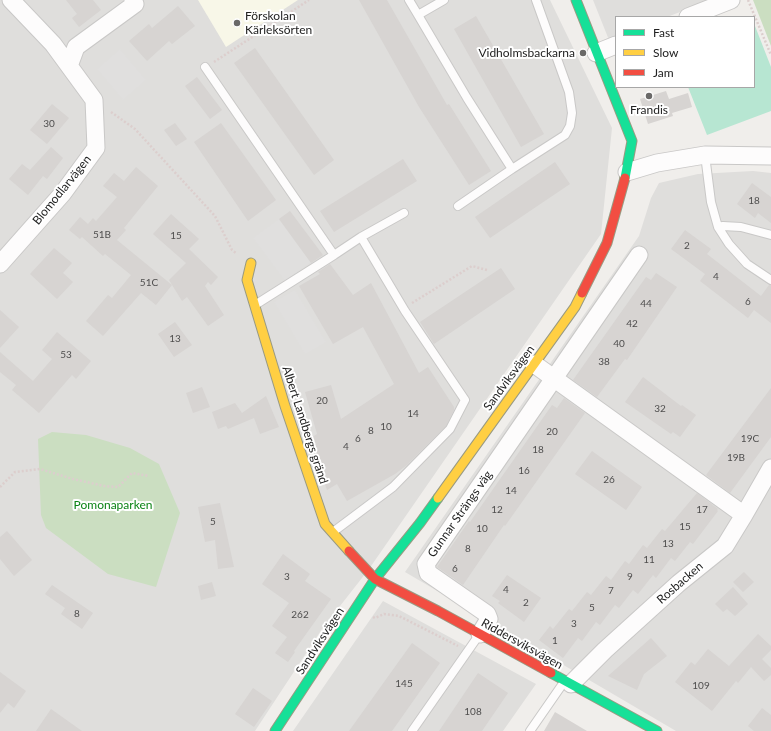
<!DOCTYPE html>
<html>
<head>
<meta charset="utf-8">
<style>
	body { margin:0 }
	#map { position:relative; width:771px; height:731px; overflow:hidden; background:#f0eeeb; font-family:Lato,sans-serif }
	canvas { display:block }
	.legend { position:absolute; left:615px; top:16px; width:140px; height:72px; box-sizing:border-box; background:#fff; border:1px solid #a7a7a7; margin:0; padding:5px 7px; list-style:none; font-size:12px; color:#222 }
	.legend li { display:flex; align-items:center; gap:8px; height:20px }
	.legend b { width:20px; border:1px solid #a7a7a7 }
</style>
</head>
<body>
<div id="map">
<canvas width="771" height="731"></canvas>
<ul class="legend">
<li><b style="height:5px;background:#16e098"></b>Fast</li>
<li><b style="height:5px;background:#ffcf43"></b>Slow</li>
<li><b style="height:5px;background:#f24e42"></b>Jam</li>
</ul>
</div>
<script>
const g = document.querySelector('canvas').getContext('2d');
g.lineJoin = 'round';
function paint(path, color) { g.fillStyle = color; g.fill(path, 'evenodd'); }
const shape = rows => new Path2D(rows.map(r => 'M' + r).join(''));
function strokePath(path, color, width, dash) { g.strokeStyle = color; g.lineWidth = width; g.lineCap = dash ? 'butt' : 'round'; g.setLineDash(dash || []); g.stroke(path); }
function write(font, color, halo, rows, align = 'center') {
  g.font = font + ' Lato,sans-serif'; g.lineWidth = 4; g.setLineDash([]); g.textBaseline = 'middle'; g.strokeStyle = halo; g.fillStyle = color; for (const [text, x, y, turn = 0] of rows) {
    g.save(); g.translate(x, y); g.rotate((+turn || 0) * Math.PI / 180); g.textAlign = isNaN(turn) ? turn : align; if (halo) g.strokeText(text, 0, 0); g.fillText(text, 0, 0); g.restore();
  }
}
paint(shape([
	[0,0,550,0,612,128,601,234,369,569,322,629,255,731,0,731],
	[593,0,711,0,667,17,616,17,616,37,609,40],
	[753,171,771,173,771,731,676,731,405,572,639,236,651,198,659,183,698,174],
	[383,601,536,684,503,731,293,731]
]), '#dfdedc');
paint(shape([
	[198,0,298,0,226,47]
]), '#f8f7e8');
paint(shape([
	[753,0,771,0,771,46],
	[52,432,86,435,130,448,159,464,180,513,156,587,108,574,46,528,41,515,38,439]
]), '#cbdec1');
paint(shape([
	[755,26,771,67,771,111,707,135,688,87,754,87,754,27]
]), '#b7e6d2');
paint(shape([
	[120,49,146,80,123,100,97,69],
	[279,219,311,262,285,281,253,238],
	[295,290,326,342,305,354,274,302]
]), '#e0dfde');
paint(shape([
	[66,0,93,0,101,10,79,27,72,18,77,14],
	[359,0,387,0,447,105,449,104,491,171,469,185,419,107],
	[178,6,195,26,172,44,169,41,147,61,129,41,149,24,152,28],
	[476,16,544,134,521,147,454,29],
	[255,48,334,160,314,175,234,63],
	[197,77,222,110,210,119,185,86],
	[666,91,669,99,688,93,692,107,672,113,673,116,648,124,640,99],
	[52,104,69,118,47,144,30,130],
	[175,123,187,139,176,146,164,130],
	[221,123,276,200,248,221,194,142],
	[51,147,63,158,47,179,43,176,28,195,9,179,22,164,30,170],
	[403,159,417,181,334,232,320,211],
	[555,162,570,184,490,238,475,217],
	[136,167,158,186,124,228,126,230,117,240,172,285,156,305,141,293,103,336,86,321,108,295,112,298,131,275,105,254,103,256,82,237,80,239,69,230,80,217,88,224,93,218,96,221,117,197,103,186,114,173,124,181],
	[752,183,771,197,771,223,758,213,755,218,737,204],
	[290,211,323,255,311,263,279,219],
	[171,214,199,239,189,249,218,277,211,285,208,282,205,286,224,315,208,326,187,297,182,301,169,280,186,263,153,234],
	[685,230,711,249,707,254,761,296,769,285,771,285,771,323,754,310,748,318,700,281,705,274,671,249],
	[54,248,72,263,63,273,73,282,57,299,30,274],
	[330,264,353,295,371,283,419,373,428,367,454,407,454,410,446,426,407,465,395,474,347,501,337,484,327,490,310,442,311,438,317,434,305,392,331,385,341,419,394,384,363,327,333,344,299,286,320,274,318,272],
	[501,268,515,289,434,344,420,322],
	[656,273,677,287,627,360,625,359,597,397,573,380,646,277,651,280],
	[0,310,19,327,0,348],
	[175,322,192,345,174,357,158,334],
	[57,332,91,361,76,379,72,375,39,413,12,390,16,385,0,372,0,352,33,381,52,359,42,350],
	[643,377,681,406,682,405,696,415,680,437,673,432,671,434,625,402],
	[202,387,210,407,193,413,186,393],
	[771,388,771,437,730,493,706,475],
	[266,396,279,427,260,434,254,418,228,429,226,426,218,429,212,412,235,403,242,413],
	[564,398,585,413,505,526,504,525,463,585,437,567,469,521,470,522,552,405,557,408],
	[592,451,642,487,626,510,575,474],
	[697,493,718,509,717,510,718,511,693,544,690,542,675,561,671,558,656,578,653,575,638,594,633,590,619,608,615,605,600,625,596,622,582,641,578,638,563,658,539,640,550,626,553,629,569,609,572,611,587,592,591,595,606,576,611,580,625,561,629,564,643,545,647,548,662,529,665,531],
	[220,503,234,567,218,569,215,540,205,542,198,507],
	[7,531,32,560,14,576,0,559,0,537],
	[283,554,310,574,305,581,331,599,294,651,295,652,288,662,275,653,287,637,272,626,289,603,262,584],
	[744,572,754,582,743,592,733,582],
	[507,575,541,598,524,622,498,603,500,601,492,596],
	[212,582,216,596,201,600,198,586],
	[52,585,93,613,82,629,61,614,65,608,45,594],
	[733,587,748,604,735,616,727,609,723,612,715,604],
	[758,634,771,646,771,650,762,659,771,668,771,675,764,681,751,667,738,683,736,681,712,711,675,682,691,662,695,665,708,649,729,666],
	[651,638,667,656,644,674,637,690,608,676],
	[412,643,440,663,397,724,392,731,349,731],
	[0,672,26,691,14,708,8,703,0,713],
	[478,673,508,693,482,731,439,731],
	[253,688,272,701,254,727,235,714],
	[762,708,771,715,771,731,754,731,748,726],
	[51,709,82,731,36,731],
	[555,712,587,731,544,731]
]), '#d7d4d2');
const lane = shape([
	[409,0,418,15],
	[444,0,418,15,467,98,512,169,565,135,570,126,572,113,569,92,536,0],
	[205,67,334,255,361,237,405,311,465,400,450,429,393,487,333,532],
	[705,155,711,202,718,227],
	[458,206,512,169],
	[771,235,741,227,723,226,718,227,729,244,747,264,771,280],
	[361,237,404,213],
	[255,305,334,255],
	[412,731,479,635],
	[530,731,564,682]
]);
const street = shape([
	[688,17,731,0],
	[596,53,616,45],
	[69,66,76,47,135,4,133,0],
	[627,172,657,163,705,155,771,156],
	[0,264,63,193,96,148,94,100,53,44,11,0],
	[534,364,744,515],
	[480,634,489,619,487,614,428,573,426,564,639,255],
	[571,684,605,650,679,583,725,546,744,515,771,468]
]);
const fast = shape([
	[576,0,632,141,625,178],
	[551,673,657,731],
	[275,731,375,579,420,523,438,498]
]);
const slow = shape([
	[251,263,247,280,285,406,325,524,349,551],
	[438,498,575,307,582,293]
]);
const jam = shape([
	[582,293,607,243,625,178],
	[349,551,375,579,438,611,551,673]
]);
strokePath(lane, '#c9c8c7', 10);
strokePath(street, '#c9c8c7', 19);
strokePath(fast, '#999a82', 11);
strokePath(slow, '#999a82', 11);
strokePath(jam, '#999a82', 11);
strokePath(shape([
	[748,0,771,55],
	[214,62,309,0],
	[111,112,135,129,215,216,232,250,236,253],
	[412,303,472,266,487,270],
	[0,487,15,472,40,469,73,479,104,486,118,487,132,473,149,476],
	[373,617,375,618,384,614,399,616,458,646]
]), '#dccecd', 2.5, [2, 2]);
strokePath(lane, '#fdfcfc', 8);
strokePath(street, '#fdfcfc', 17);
strokePath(fast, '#16e098', 9);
strokePath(slow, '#ffcf43', 9);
strokePath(jam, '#f24e42', 9);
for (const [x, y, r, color] of [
	[237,23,4,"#6a6968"],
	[583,53,4,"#6a6968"],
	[649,96,4,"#6a6968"]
]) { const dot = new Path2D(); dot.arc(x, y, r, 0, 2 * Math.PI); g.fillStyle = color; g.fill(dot); strokePath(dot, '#fff', 1.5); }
write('10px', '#4f4e4e', null, [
	["30",49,124],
	["18",754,201],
	["51B",102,235],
	["15",176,236],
	["2",687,246],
	["4",716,277],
	["51C",149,283],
	["6",748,302],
	["44",646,304],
	["42",632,324],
	["13",175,339],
	["40",619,344],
	["53",66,355],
	["38",604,362],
	["20",322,401],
	["32",660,409],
	["14",413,414],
	["10",386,427],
	["8",371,431],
	["20",552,432],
	["6",358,439],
	["19C",750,439],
	["4",346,447],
	["18",538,450],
	["19B",736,458],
	["16",524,471],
	["26",609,480],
	["14",511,491],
	["12",497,510],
	["17",702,510],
	["5",213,522],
	["15",685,527],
	["10",482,529],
	["13",668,544],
	["8",468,549],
	["11",649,560],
	["6",455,569],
	["3",287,577],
	["9",630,577],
	["4",506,590],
	["7",611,591],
	["2",526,603],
	["5",592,608],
	["8",77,614],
	["262",300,615],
	["3",574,624],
	["1",555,641],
	["145",404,684],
	["109",701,686],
	["108",473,712]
]);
write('12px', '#222', '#fff', [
	["Förskolan",245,16],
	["Kärleksörten",245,30],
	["Vidholmsbackarna",575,53,"right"],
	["Frandis",649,110,"center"]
], 'left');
write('12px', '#222', '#fff', [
	["Blomodlarvägen",62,190,-51],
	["Sandviksvägen",509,378,-54],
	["Albert Landbergs gränd",305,425,72],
	["Gunnar Strängs väg",460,514,-55],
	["Rosbacken",680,583,-41],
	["Sandviksvägen",320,641,-57],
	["Riddersviksvägen",522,644,29]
]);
write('12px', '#0c8416', '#fff', [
	["Pomonaparken",113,505]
]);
</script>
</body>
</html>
